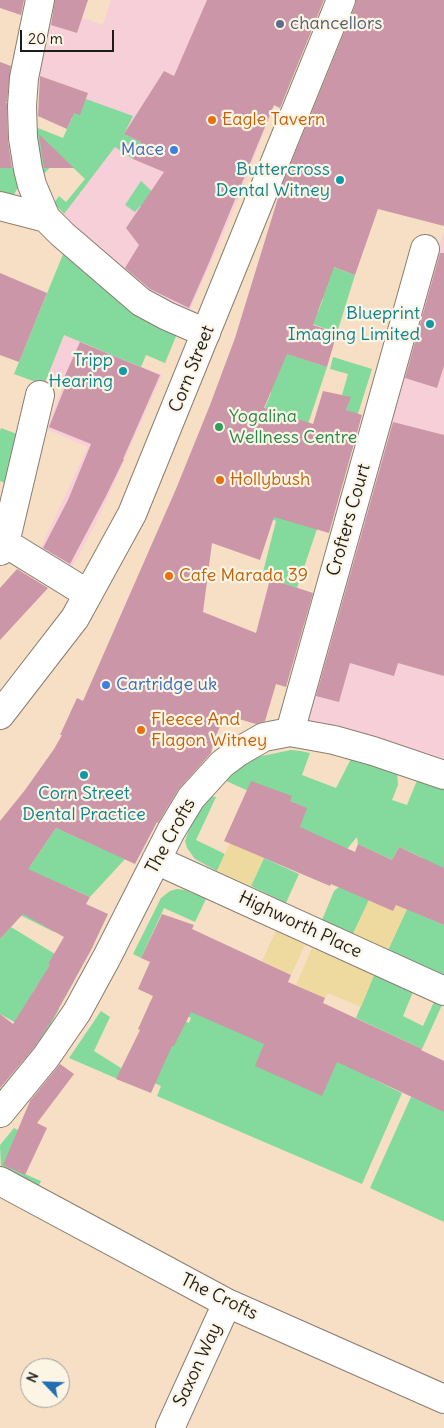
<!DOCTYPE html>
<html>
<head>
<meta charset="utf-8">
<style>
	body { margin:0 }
	#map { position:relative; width:444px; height:1428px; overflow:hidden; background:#f6dfc4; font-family:Delius,sans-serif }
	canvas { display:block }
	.north { position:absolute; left:20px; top:1358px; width:50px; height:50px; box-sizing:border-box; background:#fcf5e5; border:1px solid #a29e95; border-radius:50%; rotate:294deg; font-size:14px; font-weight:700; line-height:20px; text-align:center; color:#1c1c1c }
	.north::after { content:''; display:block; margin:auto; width:18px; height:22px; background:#1f6fb2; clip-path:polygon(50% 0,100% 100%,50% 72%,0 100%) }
	.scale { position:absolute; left:20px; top:30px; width:94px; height:22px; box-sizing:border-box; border:2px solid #1c1c1c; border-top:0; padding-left:6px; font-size:15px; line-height:18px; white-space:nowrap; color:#1c1c1c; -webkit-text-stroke:4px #fcf5e5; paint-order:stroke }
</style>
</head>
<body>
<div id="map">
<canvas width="444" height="1428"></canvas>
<div class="north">N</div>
<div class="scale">20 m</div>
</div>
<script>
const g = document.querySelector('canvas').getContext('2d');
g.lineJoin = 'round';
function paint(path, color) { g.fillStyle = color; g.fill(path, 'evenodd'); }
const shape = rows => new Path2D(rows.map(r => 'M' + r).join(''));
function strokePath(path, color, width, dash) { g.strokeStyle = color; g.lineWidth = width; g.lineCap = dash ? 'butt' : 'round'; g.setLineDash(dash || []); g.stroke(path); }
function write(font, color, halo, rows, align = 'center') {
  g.font = font + ' Delius,sans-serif'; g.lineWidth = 4.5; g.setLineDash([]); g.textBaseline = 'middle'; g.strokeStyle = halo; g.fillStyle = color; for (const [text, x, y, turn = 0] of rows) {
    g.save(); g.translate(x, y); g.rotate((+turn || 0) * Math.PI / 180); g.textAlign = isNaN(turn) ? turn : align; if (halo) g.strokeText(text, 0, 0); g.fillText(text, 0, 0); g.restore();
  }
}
paint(shape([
	[111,0,318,0,281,86,241,192,218,247,187,316,143,295,76,230,64,214,115,147,86,99,88,93,33,74,35,64,43,60,48,43,42,33,44,22,77,33,82,18,103,25],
	[444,230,444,764,304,719],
	[64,335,162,375,100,515,72,568,40,549,88,447,46,429,64,384,47,377]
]), '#f6cfd9');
paint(shape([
	[86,99,133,116,124,134,141,142,133,159,115,147,64,214,54,203,59,196,66,202,85,179,61,156,41,177,33,126,63,138,72,118,63,114],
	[13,158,21,182,12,198,0,195,0,168,13,168],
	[141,181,156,195,187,234,140,206,135,212,125,205],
	[66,247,179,329,165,363,146,355,141,367,64,335,44,385,14,374],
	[310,258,355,275,337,333,299,319,303,307,318,312,323,299,298,290],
	[270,348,327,367,304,436,261,417,271,393],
	[333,357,372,369,352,433,346,410,348,404,343,402,345,396,342,395,348,374,330,369],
	[1,428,17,434,7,484,0,481,0,431],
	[270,451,317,529,297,588,262,576,276,521,264,515],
	[291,750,300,751,310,753,302,775,336,788,351,759,397,772,398,785,392,800,407,805,418,778,444,785,444,883,418,872,423,858,399,847,392,860,358,844,357,837,347,849,299,828,306,808,290,801,280,824,253,793,224,780,243,766,256,758,262,756],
	[209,796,216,797,196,840,225,854,217,871,195,859,187,848,185,841,190,827],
	[56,828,125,859,90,897,68,887,64,911,54,932,8,909,8,862,30,866],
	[264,858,299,874,286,903,251,886],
	[339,887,369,900,353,934,322,920,334,891],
	[177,889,185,890,206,899,195,922,164,908,141,958,133,954,161,898,170,891],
	[407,909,444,925,444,976,388,950],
	[11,927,55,954,48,964,74,981,64,999,39,983,33,992,59,1009,44,1036,39,1042,16,1023,0,1014,0,939],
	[374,975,413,992,403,1016,423,1026,434,1002,442,1005,422,1049,356,1018],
	[160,1001,339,1048,378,1067,373,1079,402,1093,362,1184,157,1096,161,1086,148,1080,147,1010,150,1002,189,1023,191,1018],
	[101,1011,110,1017,94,1051,121,1068,120,1080,69,1058],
	[411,1097,444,1106,444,1222,370,1188],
	[14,1128,18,1130,4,1165,41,1181,37,1190,1,1168,0,1145]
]), '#84da9d');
paint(shape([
	[230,843,264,858,251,886,217,871],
	[369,900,393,911,396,905,407,909,388,950,353,934],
	[276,931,305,945,291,975,262,961],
	[312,948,374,975,361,1007,328,993,325,998,296,985]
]), '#eeda9e');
paint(shape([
	[0,0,24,0,21,15,0,8],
	[55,0,88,0,77,33,51,25],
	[207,0,324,0,280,108,274,105,208,265,189,308,150,289,125,268,139,245,126,228,164,172,133,159,141,142,124,134,164,71,174,76],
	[356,0,444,0,444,226,378,209,355,275,334,267,313,325,337,333,327,367,287,354,264,408,313,424,323,391,351,397,346,410,362,415,329,533,274,517,260,560,212,543,203,612,256,633,270,579,313,593,286,687,276,684,265,721,256,724,225,715,215,738,211,753,178,790,158,823,157,822,135,864,56,828,28,869,90,897,86,904,108,914,91,950,54,1017,34,1048,0,1088,0,1014,13,1024,50,965,48,964,64,937,23,914,0,939,0,821,25,790,54,749,62,735,60,735,77,698,83,701,176,489,210,405,235,338,282,185,355,6],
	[0,62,11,66,7,102,5,102,7,103,8,140,12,168,0,168],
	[40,76,88,93,80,115,74,113,67,129,38,116],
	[39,134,50,145,74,168,44,168],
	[440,253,444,253,444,366,437,388,405,378],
	[0,273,47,293,19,362,0,355],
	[80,342,160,375,123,459,124,459,106,496,70,564,43,548,68,500,91,444,49,427,67,382,63,380],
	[393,422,444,435,444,676,398,663,394,676,350,663,339,702,316,696],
	[17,569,48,588,0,640,0,588],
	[251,781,292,796,290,801,307,808,300,827,355,852,358,844,392,860,399,847,444,868,444,925,396,905,393,911,331,884,330,886,224,841],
	[162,914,194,925,192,929,291,975,288,982,325,998,323,1003,422,1049,421,1050,444,1061,444,1112,337,1062,322,1096,255,1066,264,1044,191,1012,174,1046,172,1046,151,1093,116,1079,140,1030,138,1029,153,996,138,989,150,962,141,958],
	[60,1064,74,1074,37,1123,47,1128,25,1175,3,1165,30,1101]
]), '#cb96a7');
const street = shape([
	[40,0,24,78,22,106,23,138,28,169,32,185,43,211,46,218,62,234,141,302,167,316,206,333],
	[0,206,46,218],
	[5,543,88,594],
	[0,551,5,543,40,395],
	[290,732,425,249],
	[156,860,444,991],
	[0,1113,46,1057,77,1012,107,957,171,831,191,798,222,764,238,752,264,737,290,732,334,740,373,751,444,775],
	[0,1181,227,1303,444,1399],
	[170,1428,227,1303]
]);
const secondary = shape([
	[0,715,75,618,132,514,341,0]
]);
strokePath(street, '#897e70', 30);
strokePath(secondary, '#897e70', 30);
strokePath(street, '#fff', 28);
strokePath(secondary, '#fff', 28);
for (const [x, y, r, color] of [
	[280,24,5,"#5c6f8a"],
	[212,120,5,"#e8710a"],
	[174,150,5,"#3f7fe0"],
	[340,180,5,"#0f9aa8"],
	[430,324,5,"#0f9aa8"],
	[123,371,5,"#0f9aa8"],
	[219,427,5,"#2e9e5b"],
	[220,480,5,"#e8710a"],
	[169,576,5,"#e8710a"],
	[106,685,5,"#3f7fe0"],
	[141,730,5,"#e8710a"],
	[84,775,5,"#0f9aa8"]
]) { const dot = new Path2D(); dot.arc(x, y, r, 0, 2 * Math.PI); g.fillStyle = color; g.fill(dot); strokePath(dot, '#fcf5e5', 2); }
write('18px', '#4e5e75', '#fcf5e5', [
	["chancellors",290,24]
], 'left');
write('18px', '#c56008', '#fcf5e5', [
	["Eagle Tavern",222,120],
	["Hollybush",230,480],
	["Cafe Marada 39",179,576],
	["Fleece And",151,720],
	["Flagon Witney",151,741]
], 'left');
write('18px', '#366cbe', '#fcf5e5', [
	["Mace",164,150],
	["Cartridge uk",116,685,"left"]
], 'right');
write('18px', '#0d838f', '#fcf5e5', [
	["Buttercross",330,170],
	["Dental Witney",330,191],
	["Blueprint",420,314],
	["Imaging Limited",420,335],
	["Tripp",113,361],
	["Hearing",113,382],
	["Corn Street",84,794,"center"],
	["Dental Practice",84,815,"center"]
], 'right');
write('18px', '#1c1c1c', '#fcf5e5', [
	["Corn Street",192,369,-68],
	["Crofters Court",349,520,-74],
	["The Crofts",171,836,-61],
	["Highworth Place",300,925,25],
	["The Crofts",219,1297,26],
	["Saxon Way",198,1365,-65]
]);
write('18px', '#27864d', '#fcf5e5', [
	["Yogalina",229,417],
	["Wellness Centre",229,438]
], 'left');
</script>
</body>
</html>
